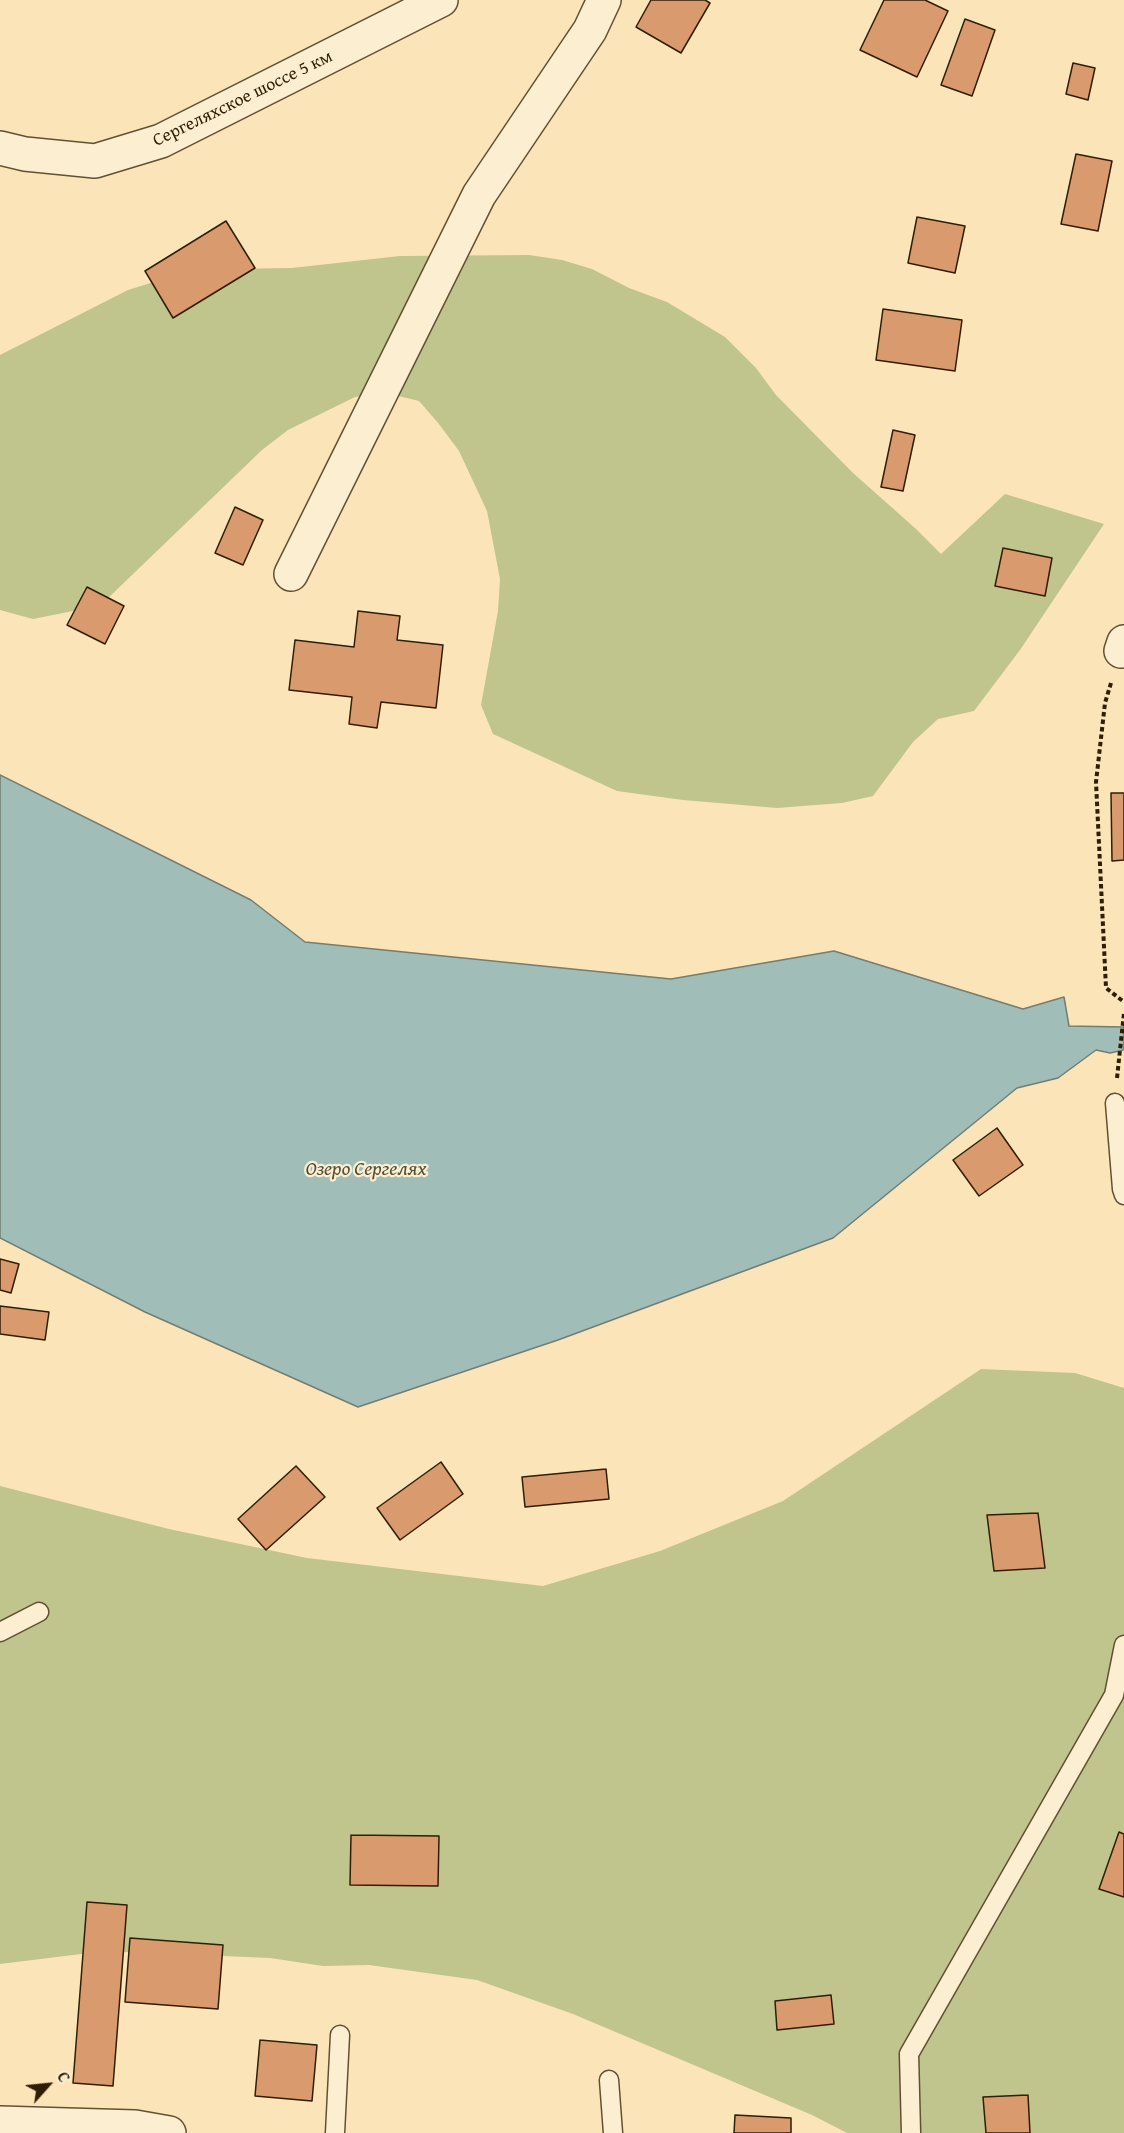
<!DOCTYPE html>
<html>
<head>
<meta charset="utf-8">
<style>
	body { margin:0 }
	#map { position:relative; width:1124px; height:2133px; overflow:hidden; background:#fbe5b8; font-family:"Gentium Book Plus",serif }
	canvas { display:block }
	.north { position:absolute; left:18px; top:2055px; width:60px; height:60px; -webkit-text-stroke:4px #fceed1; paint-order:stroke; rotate:63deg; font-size:16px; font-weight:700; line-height:24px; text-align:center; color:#2f1e05 }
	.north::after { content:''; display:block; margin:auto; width:21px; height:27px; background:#2f1e05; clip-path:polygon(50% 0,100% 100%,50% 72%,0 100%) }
</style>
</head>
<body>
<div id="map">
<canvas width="1124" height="2133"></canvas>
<div class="north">С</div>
</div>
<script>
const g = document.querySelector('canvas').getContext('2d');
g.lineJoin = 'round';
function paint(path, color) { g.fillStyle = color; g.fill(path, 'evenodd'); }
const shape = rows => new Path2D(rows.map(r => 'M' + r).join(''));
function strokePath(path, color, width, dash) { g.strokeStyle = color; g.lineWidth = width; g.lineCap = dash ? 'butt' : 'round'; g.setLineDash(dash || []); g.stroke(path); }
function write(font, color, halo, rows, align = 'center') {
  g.font = font + ' "Gentium Book Plus",serif'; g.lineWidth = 4.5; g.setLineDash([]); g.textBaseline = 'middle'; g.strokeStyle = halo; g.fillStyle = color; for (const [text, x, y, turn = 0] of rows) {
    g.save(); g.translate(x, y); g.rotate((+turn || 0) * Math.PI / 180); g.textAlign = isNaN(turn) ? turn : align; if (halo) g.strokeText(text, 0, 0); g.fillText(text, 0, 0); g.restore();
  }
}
paint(shape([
	[529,255,562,260,592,269,629,288,667,302,725,337,756,368,776,395,853,473,915,528,941,554,1005,494,1104,524,1020,650,974,711,938,719,913,742,873,796,842,803,777,808,683,800,617,791,493,734,481,705,498,611,500,579,487,511,459,451,439,424,419,401,386,393,355,397,288,430,262,450,105,601,73,611,33,619,0,610,0,355,128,290,157,281,222,269,292,268,400,256],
	[981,1369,1075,1373,1124,1388,1124,2133,847,2133,812,2115,573,2014,477,1980,369,1965,323,1966,270,1958,128,1952,81,1954,0,1964,0,1486,169,1529,307,1558,543,1586,660,1551,783,1501]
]), '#c0c48d');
const water = shape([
	[0,775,251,900,305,942,671,979,834,951,1023,1009,1064,997,1069,1026,1124,1027,1124,1050,1110,1053,1096,1050,1058,1078,1017,1088,833,1238,558,1340,358,1407,145,1312,0,1238,0,775]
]);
paint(water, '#a1bdb7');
strokePath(water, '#737d70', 1.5);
const building = shape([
	[651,0,705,0,710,3,681,53,636,27,651,0],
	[884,0,925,0,948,11,917,77,860,50,884,0],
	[965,19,995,30,972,96,941,85,965,19],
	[1073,63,1095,68,1088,100,1066,94,1073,63],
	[1076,154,1112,161,1098,231,1061,224,1076,154],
	[917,217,965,226,955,273,908,263,917,217],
	[226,221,255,268,173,318,145,271,226,221],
	[883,309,962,320,955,371,876,360,883,309],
	[893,430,915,435,903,491,881,487,893,430],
	[235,507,263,520,243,565,215,553,235,507],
	[1003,548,1052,558,1045,596,995,586,1003,548],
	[87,587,124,606,105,644,67,625,87,587],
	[358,611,400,616,397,640,443,645,436,708,381,702,377,728,349,724,352,697,289,690,295,640,354,647,358,611],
	[1111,793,1124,793,1124,860,1112,861,1111,793],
	[997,1128,1023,1165,979,1196,953,1160,997,1128],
	[0,1259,19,1264,11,1293,0,1290,0,1259],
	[0,1306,49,1312,45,1340,0,1334,0,1306],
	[441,1462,463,1494,400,1540,377,1508,441,1462],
	[296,1466,325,1497,266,1550,238,1519,296,1466],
	[606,1469,609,1499,525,1507,522,1477,606,1469],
	[1038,1513,1045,1568,994,1571,987,1515,1038,1513],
	[1119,1832,1124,1834,1124,1897,1099,1889,1119,1832],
	[351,1835,439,1836,438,1886,350,1885,351,1835],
	[87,1902,127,1905,113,2086,73,2083,87,1902],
	[130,1938,223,1945,218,2009,125,2002,130,1938],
	[831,1995,834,2024,777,2030,775,2001,831,1995],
	[260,2040,317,2045,312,2101,255,2096,260,2040],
	[1028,2095,1030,2133,986,2133,983,2097,1028,2095],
	[735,2115,791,2118,791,2133,734,2133,735,2115]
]);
paint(building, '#d99b6e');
strokePath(building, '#2f1e05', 1.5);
const lane = shape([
	[1115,1103,1122,1189,1124,1195],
	[0,1632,39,1612],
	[609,2080,613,2133],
	[335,2133,340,2035],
	[911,2133,909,2054,1114,1695,1124,1645]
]);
const street = shape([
	[0,148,25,154,95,161,161,141,441,0],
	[291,574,479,195,590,30,604,0],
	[1121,651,1124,642],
	[0,2123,135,2127,169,2133]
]);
strokePath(lane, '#625032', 21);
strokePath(street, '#625032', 36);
strokePath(shape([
	[1111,683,1105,703,1096,782,1106,988,1124,1002],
	[1117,1078,1124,1013]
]), '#2f1e05', 4, [4.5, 3]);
strokePath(lane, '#fceed1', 18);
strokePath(street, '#fceed1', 33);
write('18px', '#2f1e05', '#fceed1', [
	["Сергеляхское шоссе 5 км",243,99,-26]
]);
write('italic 20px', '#514e3a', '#fceed1', [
	["Озеро Сергелях",366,1170]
]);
</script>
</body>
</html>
